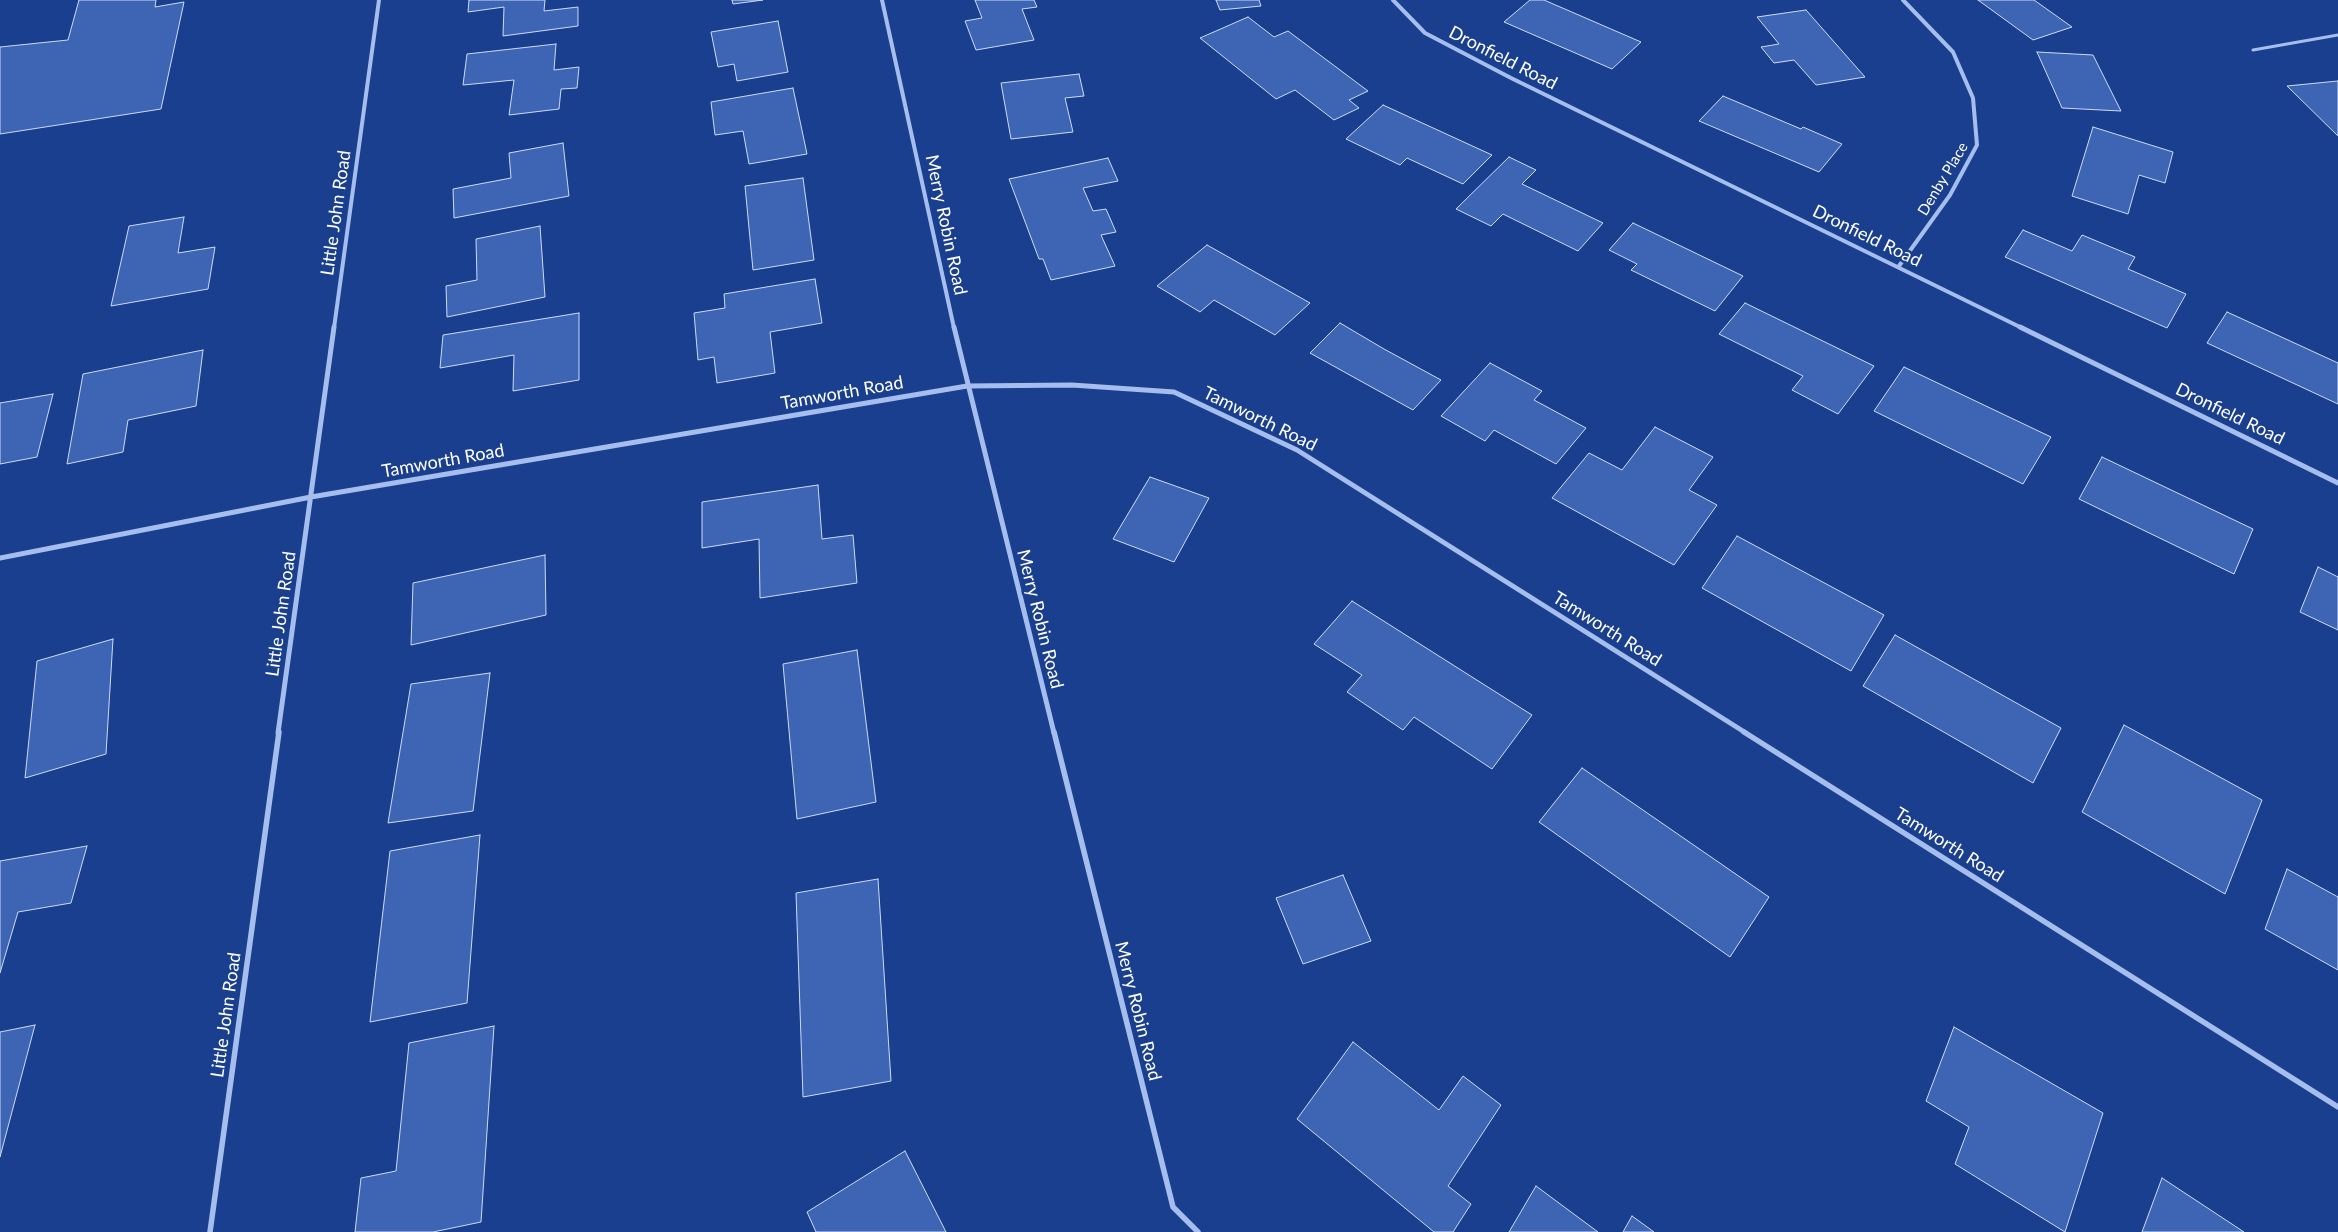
<!DOCTYPE html>
<html>
<head>
<meta charset="utf-8">
<style>
	body { margin:0 }
	canvas { display:block; background:#193f8e }
</style>
</head>
<body>
<canvas width="2338" height="1232"></canvas>
<script>
const g = document.querySelector('canvas').getContext('2d');
g.lineJoin = 'round';
function paint(path, color) { g.fillStyle = color; g.fill(path, 'evenodd'); }
const shape = rows => new Path2D(rows.map(r => 'M' + r).join(''));
function strokePath(path, color, width, dash) { g.strokeStyle = color; g.lineWidth = width; g.lineCap = dash ? 'butt' : 'round'; g.setLineDash(dash || []); g.stroke(path); }
function write(font, color, halo, rows, align = 'center') {
  g.font = font + ' Lato,sans-serif'; g.lineWidth = 5; g.setLineDash([]); g.textBaseline = 'middle'; g.strokeStyle = halo; g.fillStyle = color; for (const [text, x, y, turn = 0] of rows) {
    g.save(); g.translate(x, y); g.rotate((+turn || 0) * Math.PI / 180); g.textAlign = isNaN(turn) ? turn : align; if (halo) g.strokeText(text, 0, 0); g.fillText(text, 0, 0); g.restore();
  }
}
const building = shape([
	[79,0,156,0,155,7,184,2,161,109,0,134,0,47,68,40,79,0],
	[469,0,545,0,544,11,578,7,578,26,503,36,504,7,468,12,469,0],
	[732,0,763,0,733,4,732,0],
	[975,0,1034,0,1037,7,1022,9,1034,40,976,50,965,21,982,18,975,0],
	[1216,0,1259,0,1261,6,1220,10,1216,0],
	[1530,0,1544,0,1641,42,1612,69,1504,22,1530,0],
	[1978,0,2034,0,2072,27,2033,40,1978,0],
	[1806,10,1865,77,1816,85,1794,60,1774,63,1761,47,1779,44,1757,17,1806,10],
	[1248,17,1274,37,1288,31,1368,91,1349,100,1359,108,1334,120,1295,90,1276,99,1200,38,1248,17],
	[778,21,788,72,737,81,734,64,718,67,711,32,778,21],
	[556,44,554,70,579,67,577,88,561,89,559,109,509,115,514,80,463,85,467,54,556,44],
	[2037,52,2093,55,2121,111,2062,108,2037,52],
	[1079,74,1084,96,1065,98,1073,132,1011,139,1001,83,1079,74],
	[2338,81,2338,136,2287,86,2338,81],
	[793,88,807,154,749,164,743,131,715,135,711,102,793,88],
	[1723,96,1801,129,1803,127,1842,144,1819,172,1699,121,1723,96],
	[1383,105,1492,155,1463,184,1407,158,1400,165,1346,139,1383,105],
	[2093,127,2173,152,2165,183,2139,175,2128,214,2072,196,2093,127],
	[563,143,569,196,454,218,453,189,511,178,509,153,563,143],
	[1509,157,1536,170,1522,184,1603,223,1578,251,1503,214,1491,226,1456,209,1509,157],
	[1108,158,1118,181,1083,188,1093,211,1106,209,1116,232,1101,235,1115,266,1051,280,1043,259,1039,259,1009,179,1108,158],
	[803,178,814,260,753,270,745,186,803,178],
	[184,217,178,253,215,247,208,289,111,306,129,226,184,217],
	[1633,223,1743,276,1715,311,1631,270,1637,264,1609,250,1633,223],
	[540,226,545,297,447,317,446,286,477,280,476,239,540,226],
	[2023,230,2072,251,2082,235,2135,257,2128,269,2186,294,2167,328,2005,257,2023,230],
	[1207,245,1310,303,1275,335,1214,300,1200,312,1157,286,1207,245],
	[815,279,822,323,770,332,775,373,717,383,714,357,698,360,694,313,725,308,724,294,815,279],
	[1745,303,1874,366,1838,414,1792,390,1803,376,1719,334,1745,303],
	[2227,312,2338,363,2338,404,2207,343,2227,312],
	[579,313,579,380,513,391,514,355,440,368,443,335,579,313],
	[1340,323,1384,349,1441,380,1413,410,1310,353,1340,323],
	[203,350,196,406,128,420,123,452,67,464,83,374,203,350],
	[1490,363,1542,391,1534,400,1586,428,1556,464,1494,430,1485,441,1441,416,1490,363],
	[1904,367,2051,437,2023,484,1874,411,1904,367],
	[53,394,37,457,0,464,0,403,53,394],
	[1655,427,1713,457,1689,490,1717,505,1674,565,1552,498,1589,453,1622,470,1655,427],
	[2102,457,2253,529,2234,574,2079,499,2102,457],
	[1150,477,1209,498,1174,562,1113,539,1150,477],
	[818,485,822,539,853,535,857,583,760,598,759,539,702,548,702,502,818,485],
	[1737,536,1884,615,1851,671,1702,588,1737,536],
	[545,555,546,615,411,645,413,583,545,555],
	[2318,567,2338,577,2338,630,2300,612,2318,567],
	[1352,601,1532,715,1492,769,1414,717,1403,730,1347,692,1362,675,1314,644,1352,601],
	[1895,635,2061,728,2033,783,1863,686,1895,635],
	[113,639,106,754,25,778,37,661,113,639],
	[857,650,876,802,797,819,783,664,857,650],
	[490,673,473,811,388,823,411,684,490,673],
	[2124,725,2262,800,2225,894,2082,812,2124,725],
	[1582,768,1769,897,1730,957,1539,822,1582,768],
	[480,835,467,1003,370,1022,390,851,480,835],
	[87,846,71,903,18,912,0,973,0,861,87,846],
	[2287,869,2338,897,2338,970,2265,929,2287,869],
	[1343,875,1371,941,1303,964,1276,898,1343,875],
	[878,879,891,1081,803,1097,796,893,878,879],
	[35,1025,0,1157,0,1032,35,1025],
	[494,1026,481,1222,433,1232,355,1232,361,1178,396,1171,409,1043,494,1026],
	[1954,1027,2103,1113,2065,1232,1955,1164,1969,1127,1926,1101,1954,1027],
	[1353,1042,1439,1110,1463,1076,1501,1105,1448,1186,1471,1204,1453,1232,1434,1232,1297,1119,1353,1042],
	[905,1151,946,1232,816,1232,807,1212,905,1151],
	[2162,1178,2244,1232,2142,1232,2162,1178],
	[1536,1186,1598,1232,1509,1232,1536,1186],
	[1632,1216,1654,1232,1623,1232,1632,1216]
]);
paint(building, '#3e65b4');
strokePath(building, '#cbdbfa', 1);
strokePath(shape([
	[2253,50,2338,35]
]), '#a5beee', 3);
strokePath(shape([
	[882,0,954,328],
	[1393,0,1425,33,1511,78,2022,328],
	[1899,266,1950,195,1977,145,1973,98,1953,52,1903,0],
	[334,328,379,0]
]), '#a5beee', 4);
strokePath(shape([
	[954,327,1054,733],
	[2020,327,2338,483],
	[0,558,311,497,967,386,1072,385,1174,392,1297,450,1746,733],
	[278,733,334,327]
]), '#a5beee', 5);
strokePath(shape([
	[1054,732,1173,1207,1198,1232],
	[1744,732,2338,1107],
	[210,1232,279,732]
]), '#a5beee', 5.5);
write('15px', '#fff', '#193f8e', [
	["Denby Place",1943,179,-59]
]);
write('18px', '#fff', '#193f8e', [
	["Dronfield Road",1503,58,27],
	["Little John Road",336,213,-82],
	["Merry Robin Road",946,225,78],
	["Dronfield Road",1867,236,26],
	["Tamworth Road",842,393,-10],
	["Dronfield Road",2230,414,26],
	["Tamworth Road",1260,419,26],
	["Tamworth Road",443,461,-10],
	["Little John Road",281,614,-82],
	["Merry Robin Road",1040,619,76],
	["Tamworth Road",1607,629,32],
	["Tamworth Road",1949,845,32],
	["Merry Robin Road",1138,1011,76],
	["Little John Road",226,1015,-82]
]);
</script>
</body>
</html>
